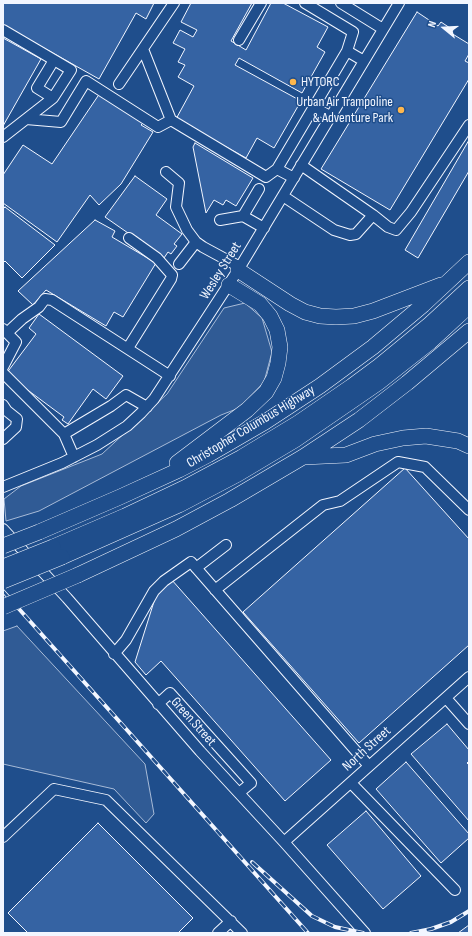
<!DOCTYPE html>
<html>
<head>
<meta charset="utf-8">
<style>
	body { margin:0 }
	#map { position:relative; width:472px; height:936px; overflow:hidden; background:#1f4e8c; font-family:"Sofia Sans Condensed",sans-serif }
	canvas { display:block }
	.frame { position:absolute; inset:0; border:4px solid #f2f6ff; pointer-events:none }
	.north { position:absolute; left:424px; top:8px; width:40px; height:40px; -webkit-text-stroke:3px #1f4e8c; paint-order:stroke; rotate:288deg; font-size:11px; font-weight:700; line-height:16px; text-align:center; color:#f2f6ff }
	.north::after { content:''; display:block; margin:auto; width:14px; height:18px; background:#f2f6ff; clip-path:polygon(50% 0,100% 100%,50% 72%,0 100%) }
</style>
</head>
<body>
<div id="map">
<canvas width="472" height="936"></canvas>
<div class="frame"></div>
<div class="north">N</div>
</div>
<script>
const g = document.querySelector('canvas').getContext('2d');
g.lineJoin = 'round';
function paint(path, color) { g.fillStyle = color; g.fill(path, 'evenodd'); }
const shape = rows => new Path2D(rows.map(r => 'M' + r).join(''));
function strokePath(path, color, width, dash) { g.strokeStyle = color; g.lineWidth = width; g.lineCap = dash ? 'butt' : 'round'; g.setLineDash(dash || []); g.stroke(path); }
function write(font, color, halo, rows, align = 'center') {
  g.font = font + ' "Sofia Sans Condensed",sans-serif'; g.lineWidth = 3; g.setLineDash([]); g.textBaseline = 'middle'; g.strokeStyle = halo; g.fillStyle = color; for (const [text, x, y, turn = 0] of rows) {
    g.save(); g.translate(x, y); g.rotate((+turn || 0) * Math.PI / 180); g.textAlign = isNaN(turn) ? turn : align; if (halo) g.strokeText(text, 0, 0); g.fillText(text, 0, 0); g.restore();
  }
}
const built = shape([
	[245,303,262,318,272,352,264,382,239,408,221,415,39,511,6,521,4,499,21,486,102,454,167,394,224,308,245,303],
	[17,626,145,764,154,814,146,823,114,789,3,764,3,631,17,626]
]);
paint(built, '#305b95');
strokePath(built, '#a8bbd7', 1);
const building = shape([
	[3,3,154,3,146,19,136,13,99,79,3,25,3,3],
	[191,3,252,3,231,41,246,50,271,3,283,3,328,27,317,47,325,52,302,93,239,58,235,65,301,101,274,148,257,138,246,158,176,119,194,86,178,77,185,65,178,62,185,49,173,43,180,30,193,37,197,30,181,22,191,3],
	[417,12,438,26,441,22,453,30,451,33,469,44,469,54,465,61,469,63,469,79,390,210,321,169,417,12],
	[3,38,41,59,3,126,3,38],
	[100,93,143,123,141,125,153,132,121,184,99,205,90,195,57,242,3,203,3,175,23,145,52,164,100,93],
	[469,140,469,171,418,258,405,250,469,140],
	[195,143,253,178,236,206,226,200,223,205,214,200,206,213,193,147,195,143],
	[135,176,167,199,156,215,182,234,174,244,177,246,171,254,168,252,164,258,105,217,135,176],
	[5,207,55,245,22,278,5,261,3,263,3,209,5,207],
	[95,220,115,231,112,237,156,263,123,317,114,312,106,326,46,290,33,305,18,291,95,220],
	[39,314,123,376,106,399,93,389,68,424,62,420,64,417,6,374,36,334,29,328,39,314],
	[405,468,469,539,469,645,359,743,243,612,405,468],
	[171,579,331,760,285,801,161,661,146,675,135,662,157,592,171,579],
	[447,724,469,750,469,761,467,763,469,765,469,821,411,754,447,724],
	[406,762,469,834,469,838,441,863,376,789,406,762],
	[366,811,421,876,383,909,327,845,366,811],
	[98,823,193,918,178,933,28,933,8,913,98,823],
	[469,925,469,933,458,933,469,925]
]);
paint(building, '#3563a3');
strokePath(building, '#f2f6ff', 1);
const minor = shape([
	[305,3,353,32,347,51],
	[341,3,383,29],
	[3,30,71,70,53,98,37,88,54,60],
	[239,40,261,3],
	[143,49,171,120,266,177,277,169,347,51,364,61],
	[119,84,174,3],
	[313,107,330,116],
	[26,119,61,122,86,81,158,127,171,120],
	[3,137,53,98],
	[301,165,373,215,388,227,396,230,411,212,469,125],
	[277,169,294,178],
	[166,172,179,183,176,207,187,230,196,242,203,247,240,267],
	[283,196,334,230,350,235,356,234,373,215],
	[243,216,259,189],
	[220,220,243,216,264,228],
	[179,264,196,242],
	[3,329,16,342,3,367],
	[7,333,22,319,39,307,45,299,52,300,170,376],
	[128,348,171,279,172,275,157,258,129,238],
	[3,373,64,434,74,457],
	[3,405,7,411,17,419,16,427,3,439],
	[64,434,111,406,126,395,147,407],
	[3,487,62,463,97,445,127,426,141,413,154,399,240,267,399,3],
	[3,529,67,598,200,751,284,842,365,933],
	[196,568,226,545],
	[215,590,323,505,340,501,398,462,425,467,469,510],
	[114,654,126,640,154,591,164,581,191,562,369,766],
	[446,698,469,724],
	[158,704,170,693,251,783,239,793],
	[351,783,455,890],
	[3,837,54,789,106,800,242,933],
	[284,842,469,677],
	[218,933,231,921]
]);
const highway = shape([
	[238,270,290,304,305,312,320,316,336,317,354,316,373,311,441,285],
	[304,457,346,455,375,444,403,438,426,436,458,441,469,446],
	[177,463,247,410,266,392,274,378,278,363,280,347,277,330,270,316,260,304,229,285],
	[39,532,120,497,179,470,208,455,265,422,320,386,373,347,423,305,469,262],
	[53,547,125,516,184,488,242,457,298,423,352,386,379,366,430,324,469,288],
	[62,557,179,505,238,474,295,440,378,383,430,342,469,306],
	[78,575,176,529,230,500,303,457,359,420,407,383,469,331]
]);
strokePath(minor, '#f2f6ff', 12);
strokePath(highway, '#f2f6ff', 16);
strokePath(minor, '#1f4e8c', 10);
strokePath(highway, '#1f4e8c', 15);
const rail = shape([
	[3,591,308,933],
	[252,862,312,916,335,927,363,933],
	[411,933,431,929,451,922,469,911]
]);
strokePath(rail, '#f2f6ff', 4);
strokePath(rail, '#1f4e8c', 2.5, [8]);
const highwayBridge = shape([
	[3,546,39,532],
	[3,567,53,547],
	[3,581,62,557],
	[3,607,78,575]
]);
strokePath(highwayBridge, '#f2f6ff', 16, []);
strokePath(highwayBridge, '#1f4e8c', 15);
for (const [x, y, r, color] of [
	[293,82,4,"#ffb74d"],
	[401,110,4,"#ffb74d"]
]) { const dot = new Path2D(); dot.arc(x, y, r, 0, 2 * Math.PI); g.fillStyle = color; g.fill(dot); strokePath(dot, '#1f4e8c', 1.5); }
write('14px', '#f2f6ff', '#1f4e8c', [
	["HYTORC",301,82],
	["Urban Air Trampoline",393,102,"right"],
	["& Adventure Park",393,118,"right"]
], 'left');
write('14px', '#f2f6ff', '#1f4e8c', [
	["Wesley Street",221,271,-58],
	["Christopher Columbus Highway",251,427,-31],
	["Green Street",193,722,48],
	["North Street",367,749,-42]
]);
</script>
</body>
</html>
